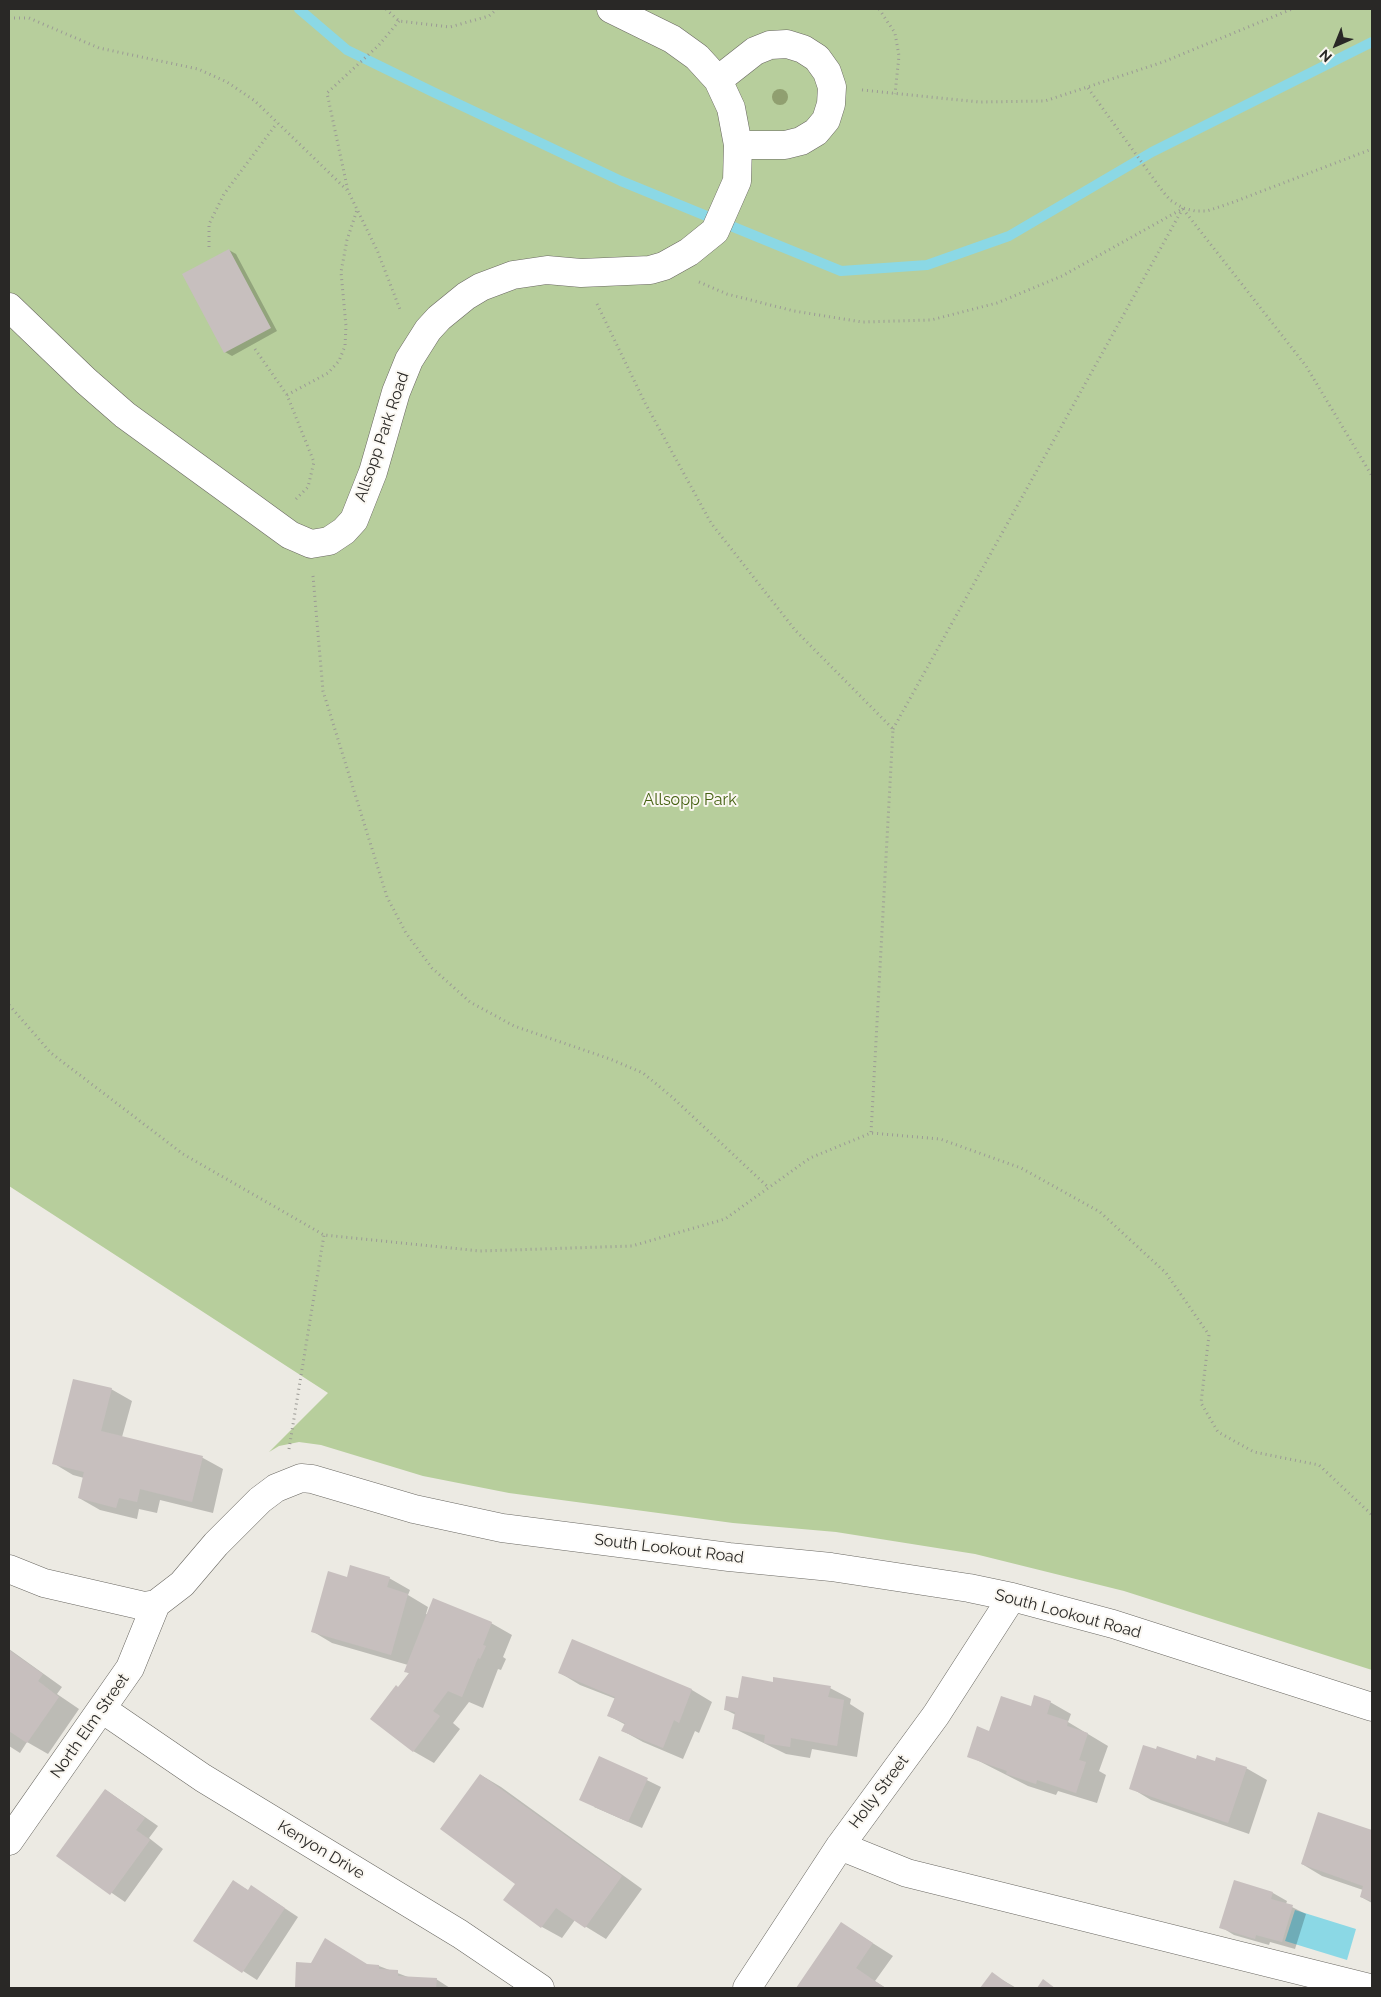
<!DOCTYPE html>
<html>
<head>
<meta charset="utf-8">
<style>
	body { margin:0 }
	#map { position:relative; width:1381px; height:1997px; overflow:hidden; background:#eceae3; font-family:Raleway,sans-serif }
	canvas { display:block }
	.frame { position:absolute; inset:0; border:10px solid #292826; pointer-events:none }
	.north { position:absolute; left:1311px; top:20px; width:50px; height:50px; -webkit-text-stroke:4px #faf7f1; paint-order:stroke; rotate:224deg; font-size:14px; font-weight:700; line-height:20px; text-align:center; color:#292826 }
	.north::after { content:''; display:block; margin:auto; width:18px; height:22px; background:#292826; clip-path:polygon(50% 0,100% 100%,50% 72%,0 100%) }
</style>
</head>
<body>
<div id="map">
<canvas width="1381" height="1997"></canvas>
<div class="frame"></div>
<div class="north">N</div>
</div>
<script>
const g = document.querySelector('canvas').getContext('2d');
g.lineJoin = 'round';
function paint(path, color) { g.fillStyle = color; g.fill(path, 'evenodd'); }
const shape = rows => new Path2D(rows.map(r => 'M' + r).join(''));
function strokePath(path, color, width, dash) { g.strokeStyle = color; g.lineWidth = width; g.lineCap = dash ? 'butt' : 'round'; g.setLineDash(dash || []); g.stroke(path); }
function write(font, color, halo, rows, align = 'center') {
  g.font = font + ' Raleway,sans-serif'; g.lineWidth = 4; g.setLineDash([]); g.textBaseline = 'middle'; g.strokeStyle = halo; g.fillStyle = color; for (const [text, x, y, turn = 0] of rows) {
    g.save(); g.translate(x, y); g.rotate((+turn || 0) * Math.PI / 180); g.textAlign = isNaN(turn) ? turn : align; if (halo) g.strokeText(text, 0, 0); g.fillText(text, 0, 0); g.restore();
  }
}
paint(shape([
	[9,9,1372,9,1372,1670,1124,1591,975,1554,836,1532,733,1523,509,1493,423,1476,321,1445,299,1442,279,1446,269,1452,328,1393,9,1186]
]), '#b7ce9c');
paint(shape([
	[1295,1910,1356,1929,1347,1960,1285,1941]
]), '#8bd8e5');
paint(shape([
	[229,250,236,254,277,331,232,356,225,352],
	[111,1389,132,1401,122,1437,203,1458,223,1469,213,1513,160,1500,157,1513,139,1509,137,1519,100,1510,79,1498,84,1478,73,1475,53,1463],
	[347,1578,389,1578,410,1590,408,1595,428,1607,426,1614,491,1623,512,1635,503,1657,506,1659,501,1670,498,1669,483,1708,469,1702,453,1723,460,1729,434,1763,413,1751,399,1688,410,1674,405,1671,408,1665,332,1643,312,1631],
	[573,1641,692,1690,712,1702,699,1733,695,1731,683,1759,643,1742,623,1731,626,1725,609,1716,616,1699,580,1685,560,1673],
	[9,1649,62,1687,57,1694,79,1709,48,1754,27,1742,20,1753,9,1746],
	[774,1683,830,1688,851,1699,850,1704,864,1713,857,1757,812,1749,810,1758,786,1754,733,1728,736,1715,726,1710,740,1699],
	[1050,1702,1071,1714,1068,1722,1108,1746,1099,1771,1106,1775,1097,1803,1058,1791,1056,1795,1028,1786,969,1756,990,1732,1031,1708],
	[1157,1751,1197,1761,1246,1768,1267,1780,1249,1834,1151,1800,1131,1788],
	[600,1757,661,1787,642,1828,594,1807],
	[481,1775,501,1787,642,1889,606,1939,575,1920,562,1938,542,1927,517,1884],
	[106,1790,158,1826,149,1838,163,1849,125,1902,58,1856],
	[1319,1813,1372,1831,1372,1903,1361,1897,1363,1890,1322,1876,1302,1864],
	[233,1881,249,1891,265,1895,298,1917,257,1980,195,1940],
	[1235,1882,1273,1893,1287,1901,1286,1904,1306,1914,1295,1949,1270,1942,1269,1945,1234,1935,1221,1927],
	[841,1923,893,1956,875,1981,886,1988,797,1988],
	[297,1963,379,1966,408,1977,436,1979,450,1988,296,1988],
	[992,1974,1013,1986,1016,1988,982,1988]
]), '#0003');
strokePath(shape([
	[299,9,347,50,433,92,621,181,841,271,927,265,1009,236,1152,152,1372,42]
]), '#8bd8e5', 10);
paint(shape([
	[229,249,271,328,224,353,182,274],
	[73,1379,112,1388,101,1431,203,1456,192,1502,140,1489,137,1502,119,1498,116,1508,78,1498,84,1472,52,1464],
	[350,1565,390,1577,387,1587,408,1594,391,1655,311,1632,328,1571,347,1577],
	[433,1598,492,1622,483,1645,486,1646,480,1659,478,1658,462,1697,448,1691,433,1711,440,1716,413,1752,370,1719,396,1685,398,1687,409,1673,404,1672],
	[572,1639,692,1689,679,1723,674,1720,663,1748,621,1731,625,1723,607,1716,615,1697,558,1673],
	[9,1650,43,1674,38,1681,59,1697,27,1743,9,1731],
	[742,1676,773,1682,773,1677,831,1686,828,1697,844,1700,837,1746,791,1738,790,1747,764,1743,765,1735,732,1729,735,1712,724,1710,726,1696,738,1698],
	[1034,1695,1051,1701,1047,1714,1068,1721,1067,1726,1088,1733,1079,1760,1086,1762,1076,1793,1037,1780,1036,1784,1006,1774,1007,1771,967,1757,977,1726,989,1731,1001,1696,1031,1706],
	[1143,1745,1156,1749,1157,1746,1196,1759,1197,1755,1215,1761,1216,1757,1247,1767,1228,1823,1129,1789],
	[599,1756,648,1778,628,1822,579,1800],
	[480,1774,622,1876,585,1928,556,1908,541,1928,503,1900,515,1884,440,1829],
	[105,1789,145,1818,136,1830,150,1840,110,1895,56,1856],
	[1318,1812,1372,1830,1372,1901,1360,1897,1363,1886,1301,1864],
	[233,1880,248,1890,251,1885,285,1908,242,1973,193,1941],
	[1234,1880,1273,1892,1271,1899,1293,1905,1282,1942,1256,1935,1255,1939,1219,1928],
	[841,1922,873,1943,856,1968,885,1988,796,1988],
	[325,1938,367,1964,379,1965,379,1969,398,1970,398,1976,437,1978,436,1988,295,1988,296,1962,311,1963],
	[992,1972,1014,1988,980,1988],
	[1043,1979,1055,1988,1037,1988]
]), '#c7bfbe');
const minor = shape([
	[718,80,755,51,770,45,787,44,803,49,817,58,827,72,832,87,831,104,826,120,816,132,801,141,785,145,738,145],
	[9,307,86,381,125,415,290,535,311,544,329,541,344,531,354,520,373,472,396,392,409,360,428,330,439,318,466,296,481,287,513,275,547,270,581,273,650,270,664,266,689,252,715,231,737,181,738,145,731,108,718,80,697,57,672,39,611,9],
	[9,1569,44,1583,144,1606,156,1604,182,1584,216,1544,260,1500,276,1488,301,1478,312,1479,414,1509,502,1528,729,1557,831,1567,969,1588,1012,1597,1113,1624,1372,1707],
	[102,1709,203,1778,460,1934,540,1988],
	[9,1841,130,1668,156,1604],
	[840,1846,907,1873,1370,1988],
	[747,1988,840,1846,936,1715,1012,1597]
]);
strokePath(minor, '#6a6862', 29);
strokePath(shape([
	[386,9,399,21,450,27,489,16,497,9],
	[879,9,895,33,899,56,895,94],
	[9,18,29,18,99,48,198,69,227,82,255,101,348,191],
	[399,21,379,45,327,93,348,191,377,250,401,312],
	[1088,88,1161,189,1170,200,1183,208,1195,211,1207,211,1231,203,1372,149],
	[862,90,979,102,1045,101,1163,62,1292,9],
	[1183,209,1306,366,1372,476],
	[209,247,209,224,224,194,277,123],
	[699,282,727,294,794,311,862,322,931,320,997,303,1062,276,1182,209],
	[597,304,644,401,711,523,795,630,893,729,871,1133],
	[255,349,287,395,314,462,308,487,296,499],
	[287,395,328,373,339,361,345,346,346,326,341,272,347,240,357,210],
	[313,576,323,691,387,897,406,933,432,968,470,1002,514,1026,610,1059,643,1073,672,1097,769,1188],
	[893,729,1183,208],
	[9,1005,51,1053,183,1154,324,1235,480,1251,632,1246,725,1219,810,1158,871,1133,940,1139,1021,1168,1100,1212,1166,1273,1209,1335,1201,1403,1218,1432,1254,1452,1319,1465,1372,1515],
	[289,1449,324,1235]
]), '#9b9a95', 3, [1, 4]);
strokePath(minor, '#fff', 28);
g.fillStyle = '#909f70';
for (const [x, y] of [
	[780,97]
]) { g.beginPath(); g.arc(x, y, 8, 0, 2 * Math.PI); g.fill(); }
write('16px', '#292826', '#faf7f1', [
	["Allsopp Park Road",382,437,-71],
	["South Lookout Road",669,1549,7],
	["South Lookout Road",1068,1614,15],
	["North Elm Street",90,1726,-55],
	["Holly Street",879,1792,-53],
	["Kenyon Drive",321,1850,31]
]);
write('16px', '#456112', '#faf7f1', [
	["Allsopp Park",690,800]
]);
</script>
</body>
</html>
